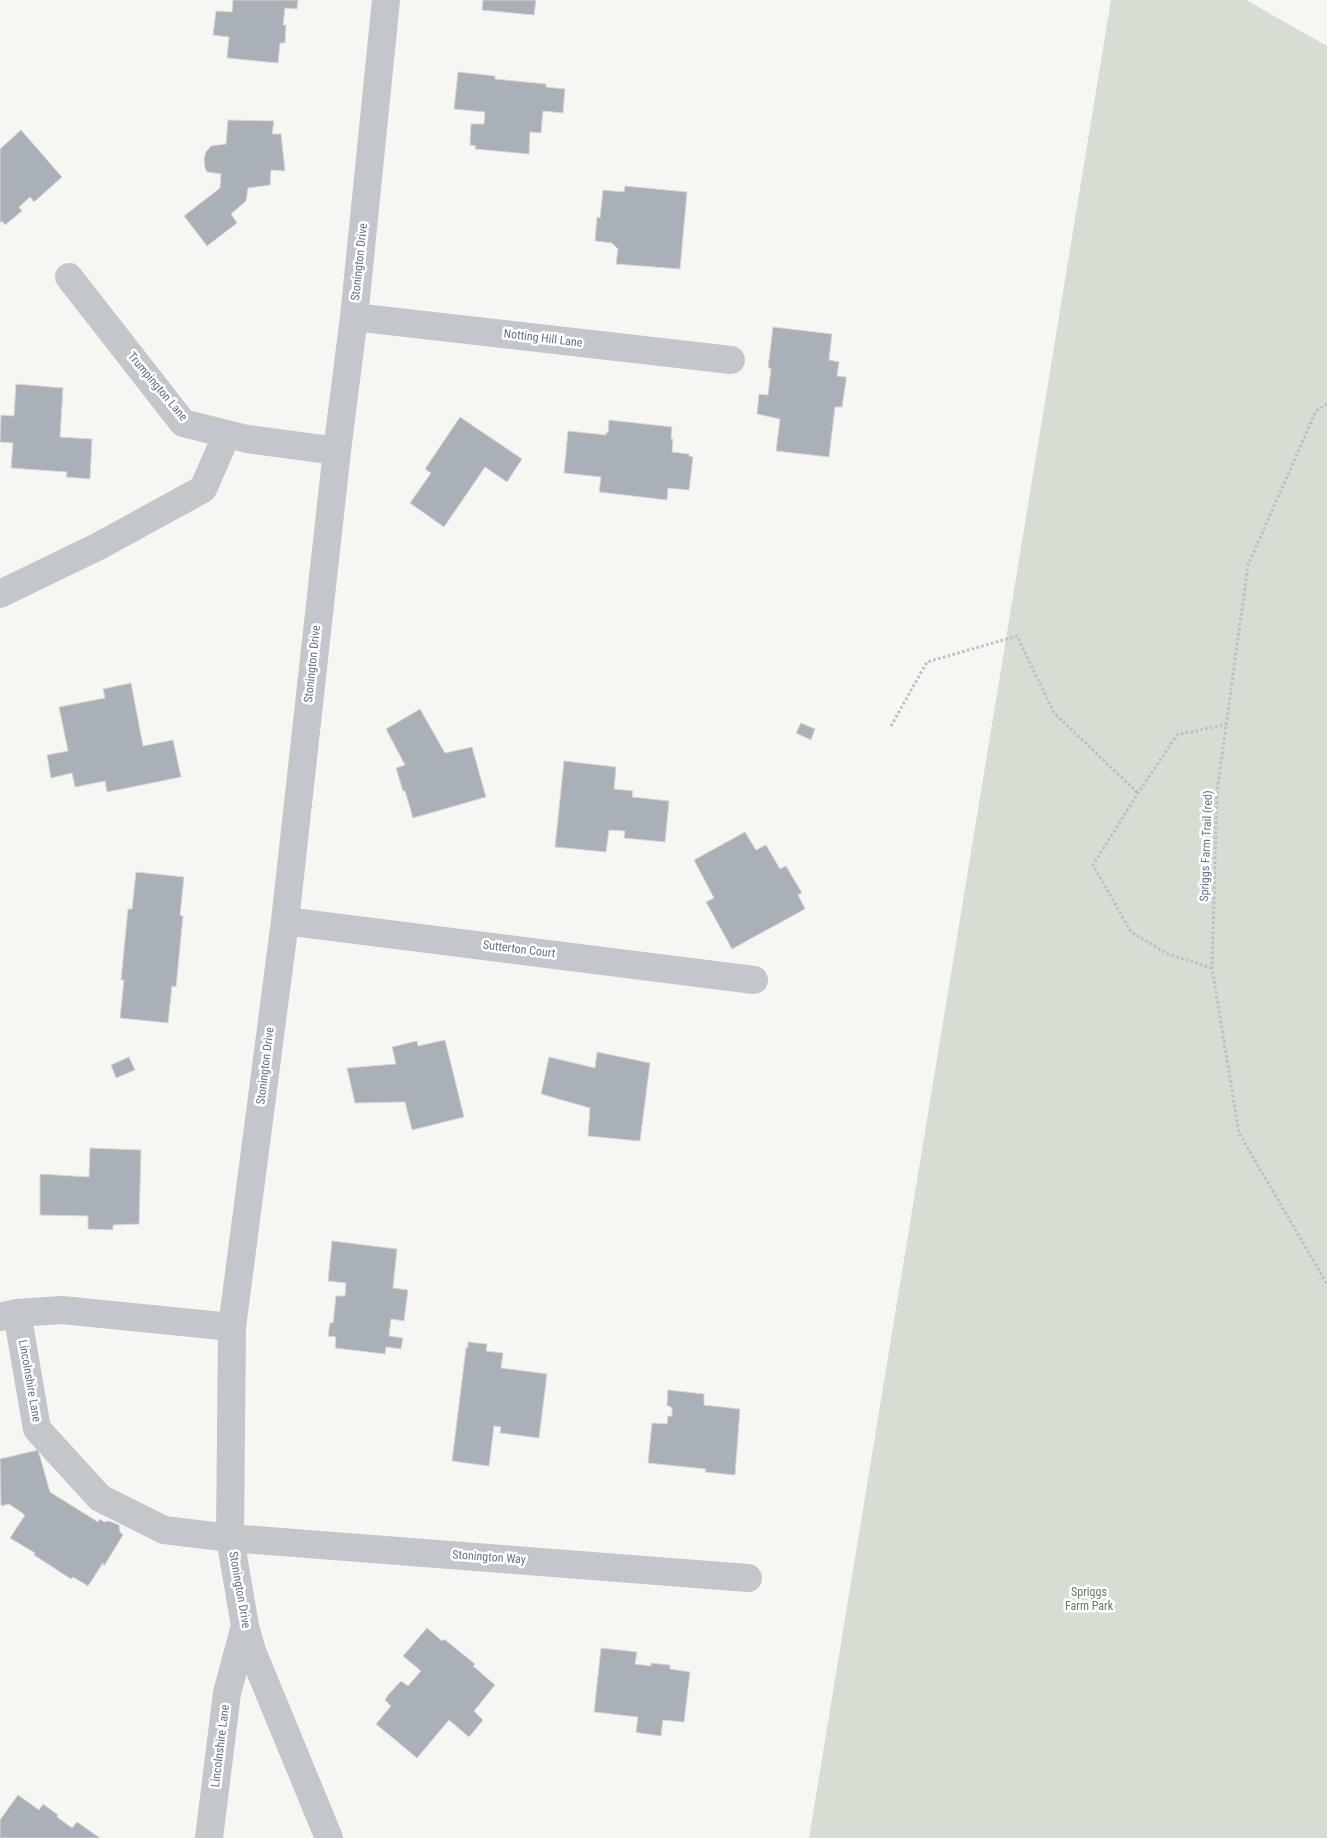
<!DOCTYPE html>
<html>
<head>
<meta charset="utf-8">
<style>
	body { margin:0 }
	canvas { display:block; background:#f6f6f2 }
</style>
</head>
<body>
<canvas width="1327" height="1838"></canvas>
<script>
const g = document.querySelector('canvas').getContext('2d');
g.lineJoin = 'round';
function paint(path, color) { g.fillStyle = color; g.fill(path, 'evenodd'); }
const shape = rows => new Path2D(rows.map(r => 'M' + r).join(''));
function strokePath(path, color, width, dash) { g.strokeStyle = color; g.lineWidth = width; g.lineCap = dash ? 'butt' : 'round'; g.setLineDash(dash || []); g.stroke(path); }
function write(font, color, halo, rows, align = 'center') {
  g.font = font + ' "Roboto Condensed",sans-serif'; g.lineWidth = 5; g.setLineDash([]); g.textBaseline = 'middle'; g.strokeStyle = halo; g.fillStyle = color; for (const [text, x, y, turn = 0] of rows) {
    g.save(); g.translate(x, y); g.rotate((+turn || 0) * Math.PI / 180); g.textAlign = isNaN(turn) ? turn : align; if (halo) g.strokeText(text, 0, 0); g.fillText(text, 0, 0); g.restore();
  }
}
paint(shape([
	[1111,0,1246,0,1327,46,1327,1838,809,1838]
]), '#d6ddd3');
const building = shape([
	[233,0,298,0,297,9,285,8,283,25,286,25,285,43,280,43,278,63,227,58,229,37,213,35,216,11,232,12,233,0],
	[483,0,536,0,534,15,482,10,483,0],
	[458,72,495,76,495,79,546,84,546,87,565,89,563,113,543,111,541,133,530,132,529,154,475,149,476,146,470,145,471,124,484,124,485,112,454,109,458,72],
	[228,120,274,121,272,134,281,134,285,171,271,170,270,185,248,188,246,201,231,214,237,223,207,246,184,216,220,188,221,174,207,172,205,168,204,159,206,152,211,146,226,144,228,120],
	[21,130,62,177,34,202,30,197,19,207,22,211,5,225,2,221,0,223,0,149,21,130],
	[625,186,687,192,680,269,616,264,618,249,612,243,595,241,597,217,600,218,603,190,624,192,625,186],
	[773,327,832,334,829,360,839,362,837,376,846,377,846,381,842,407,835,407,829,457,776,451,780,419,757,414,759,394,768,395,771,368,768,368,773,327],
	[16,384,63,388,60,437,92,439,90,479,66,477,67,472,11,468,13,443,0,442,1,415,14,416,16,384],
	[460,417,522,459,507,482,485,467,444,527,410,503,431,473,425,469,460,417],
	[609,420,672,427,671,439,673,439,672,452,689,454,689,456,693,457,689,490,668,488,667,500,599,492,601,477,564,473,568,431,606,435,606,432,608,433,609,420],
	[131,683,143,746,173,740,181,777,107,792,105,781,75,787,72,773,51,778,47,755,68,751,59,707,105,698,103,689,131,683],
	[420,709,445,753,472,747,486,797,413,818,405,791,403,791,396,768,405,765,386,729,420,709],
	[801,723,815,729,811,740,796,733,801,723],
	[564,761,616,767,614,789,633,791,632,797,669,801,665,842,624,838,625,831,609,830,606,852,555,847,564,761],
	[745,832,756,850,766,845,780,869,786,866,802,893,798,895,805,909,732,949,706,902,714,898,694,860,745,832],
	[136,872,184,877,180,915,183,916,176,987,172,986,168,1023,120,1018,124,980,121,980,128,909,132,909,136,872],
	[445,1040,464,1117,412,1130,405,1102,355,1103,347,1068,396,1064,392,1047,417,1041,418,1046,445,1040],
	[597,1052,650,1063,640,1141,588,1136,590,1108,541,1094,549,1057,595,1068,597,1052],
	[129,1057,135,1070,116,1078,111,1065,129,1057],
	[90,1148,141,1150,139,1224,113,1225,113,1230,88,1229,88,1216,40,1215,40,1174,89,1177,90,1148],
	[332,1241,397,1249,393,1288,408,1290,404,1321,391,1319,389,1336,403,1338,401,1349,386,1347,385,1354,335,1348,336,1337,328,1336,330,1323,333,1323,336,1296,345,1296,346,1283,328,1281,332,1241],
	[468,1342,487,1344,486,1351,503,1353,501,1368,547,1374,539,1438,500,1433,501,1427,494,1426,489,1466,452,1461,466,1348,468,1347,468,1342],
	[668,1390,704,1394,704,1405,740,1409,735,1475,705,1472,706,1469,648,1463,652,1423,667,1424,668,1416,672,1416,672,1408,667,1405,668,1390],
	[38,1450,50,1492,98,1522,100,1519,104,1522,109,1521,119,1525,120,1532,123,1535,104,1566,103,1563,88,1586,73,1577,71,1579,34,1555,35,1553,10,1538,25,1515,9,1504,1,1506,0,1459,38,1450],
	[427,1628,442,1641,444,1639,475,1664,473,1666,495,1685,474,1711,483,1720,469,1737,449,1720,417,1758,376,1724,391,1706,385,1700,388,1695,401,1681,408,1686,421,1671,403,1656,427,1628],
	[601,1648,637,1652,635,1664,651,1666,651,1663,670,1665,670,1669,690,1672,684,1722,663,1720,661,1736,640,1733,636,1732,638,1717,594,1712,601,1648],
	[18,1795,39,1810,43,1804,58,1815,57,1817,72,1828,77,1822,100,1838,0,1838,0,1820,18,1795]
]);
paint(building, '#a9b0b7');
strokePath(building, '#d7d7d5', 1);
strokePath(shape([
	[1327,404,1316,411,1248,565,1217,792,1212,968,1239,1133,1327,1284],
	[891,726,927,662,1017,636,1054,713,1138,793],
	[1212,968,1168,954,1131,932,1093,865,1138,793,1177,735,1227,724]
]), '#bdbfc1', 3, [2.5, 2.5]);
strokePath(shape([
	[69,277,183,423,247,439,337,451],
	[354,317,731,360],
	[0,594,99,546,203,489,227,434],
	[285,921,754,980],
	[17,1313,37,1429,100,1498,164,1530,230,1538,748,1578],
	[0,1317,17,1313,62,1310,232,1327],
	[209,1838,227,1693,245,1626],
	[329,1838,252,1651,245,1626,230,1538,232,1327,285,921,337,451,354,317,386,0]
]), '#c3c6ca', 28);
write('12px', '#647384', '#fff', [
	["Stonington Drive",360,262,-84],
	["Notting Hill Lane",543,339,7],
	["Trumpington Lane",157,387,50],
	["Stonington Drive",313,664,-84],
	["Spriggs Farm Trail (red)",1207,846,-88],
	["Sutterton Court",519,950,7],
	["Stonington Drive",266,1066,-83],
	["Lincolnshire Lane",29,1381,80],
	["Stonington Way",489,1558,4],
	["Stonington Drive",239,1590,80],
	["Lincolnshire Lane",221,1746,-83]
]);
write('12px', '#667b63', '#fff', [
	["Spriggs",1089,1593],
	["Farm Park",1089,1607]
]);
</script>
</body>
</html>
